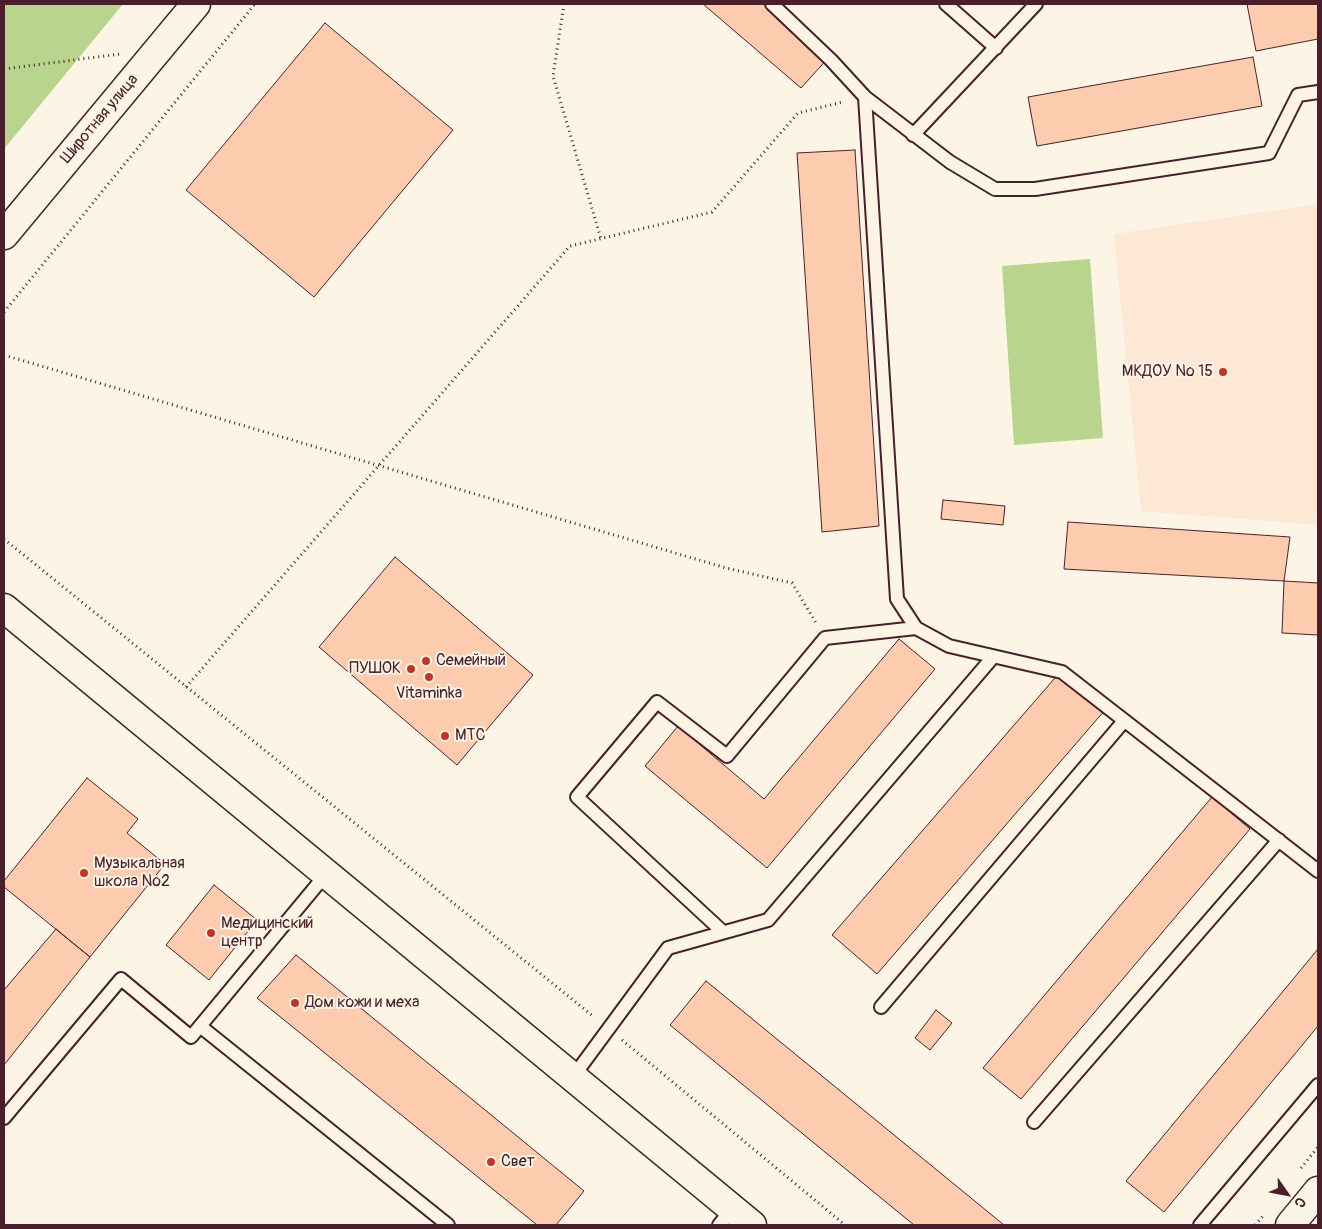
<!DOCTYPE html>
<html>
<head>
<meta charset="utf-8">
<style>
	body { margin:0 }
	#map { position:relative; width:1322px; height:1229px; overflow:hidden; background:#fcf5e5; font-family:Pangolin,sans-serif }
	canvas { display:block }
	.frame { position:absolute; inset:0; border:5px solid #4a1f2b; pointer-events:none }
	.north { position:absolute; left:1262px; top:1169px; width:50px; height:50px; -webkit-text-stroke:4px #fcf5e5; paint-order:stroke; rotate:123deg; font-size:14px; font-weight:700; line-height:20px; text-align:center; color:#4a1f2b }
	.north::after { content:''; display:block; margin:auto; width:18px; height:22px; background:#4a1f2b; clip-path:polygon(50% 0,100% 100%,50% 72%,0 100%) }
</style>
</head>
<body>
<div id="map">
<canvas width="1322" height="1229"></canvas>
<div class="frame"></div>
<div class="north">С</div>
</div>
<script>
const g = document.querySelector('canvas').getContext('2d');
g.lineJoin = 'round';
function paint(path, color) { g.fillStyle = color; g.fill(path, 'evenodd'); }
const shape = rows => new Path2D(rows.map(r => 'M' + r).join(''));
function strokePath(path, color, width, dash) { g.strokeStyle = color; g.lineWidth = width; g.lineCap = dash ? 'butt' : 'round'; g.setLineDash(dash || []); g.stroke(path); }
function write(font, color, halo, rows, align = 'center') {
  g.font = font + ' Pangolin,sans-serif'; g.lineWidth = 4; g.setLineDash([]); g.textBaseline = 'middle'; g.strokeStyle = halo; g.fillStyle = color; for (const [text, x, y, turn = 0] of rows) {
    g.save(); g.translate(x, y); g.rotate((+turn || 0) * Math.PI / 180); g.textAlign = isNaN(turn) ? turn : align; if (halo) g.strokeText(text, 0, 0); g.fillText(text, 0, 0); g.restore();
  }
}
paint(shape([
	[1318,204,1318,525,1141,511,1114,234]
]), '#fce8d4');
paint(shape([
	[4,4,123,4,4,149],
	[1090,259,1103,438,1014,445,1002,266]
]), '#b9d58d');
const building = shape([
	[703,4,767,4,829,57,801,88,703,4],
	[1247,4,1318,4,1318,39,1256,51,1247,4],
	[325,23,453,130,314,297,186,190,325,23],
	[1253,57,1262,106,1037,146,1028,97,1253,57],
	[855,150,879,526,822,532,797,153,855,150],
	[943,500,1005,506,1003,525,941,519,943,500],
	[1068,522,1290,537,1284,581,1064,569,1068,522],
	[395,557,533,675,457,765,319,647,395,557],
	[1284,581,1318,583,1318,635,1282,633,1284,581],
	[899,639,935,669,767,868,645,766,678,726,764,799,899,639],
	[1061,671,1105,710,877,974,832,935,1061,671],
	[87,778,138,819,127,833,165,864,90,957,4,887,4,881,87,778],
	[1212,797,1250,829,1021,1099,983,1068,1212,797],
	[214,885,257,920,209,980,166,945,214,885],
	[56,929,90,957,4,1065,4,990,56,929],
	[1318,949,1318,1026,1164,1212,1126,1181,1318,949],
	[296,955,584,1191,556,1225,537,1225,257,998,296,955],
	[706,981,1004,1225,914,1225,670,1025,706,981],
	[936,1010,952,1023,930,1050,915,1038,936,1010]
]);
paint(building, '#fdcbad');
strokePath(building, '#4a1f2b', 1);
const service = shape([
	[772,4,831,60,865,97,950,162,995,189,1035,189,1269,153,1298,95,1318,92],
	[946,4,996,48],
	[865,97,897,599,916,628,949,646,1062,672,1318,871],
	[913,135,1036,4],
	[723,932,577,797,657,702,727,756,825,638,916,628],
	[881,1007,1124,721],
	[200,1026,448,1225],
	[573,1077,668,948,768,920,993,657],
	[4,1118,121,979,191,1037,327,873],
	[1034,1122,1279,840],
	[719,1225,732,1209],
	[1200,1225,1318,1085]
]);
const tertiary = shape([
	[4,235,196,4],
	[4,608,752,1225],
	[1290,1225,1318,1191]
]);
strokePath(service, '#4a1f2b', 16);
strokePath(tertiary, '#4a1f2b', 31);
strokePath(shape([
	[564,4,553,76,601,239],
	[4,69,120,54],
	[4,312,255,4],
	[4,355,726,568,792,583,816,623],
	[4,539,594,1017],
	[186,687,570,246,712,212,798,113,843,102],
	[622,1040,845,1225],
	[1301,1168,1318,1147],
	[1255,1225,1265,1214]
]), '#4a1f2b', 3, [1, 4]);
strokePath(service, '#fcf5e5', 12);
strokePath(tertiary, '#fcf5e5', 28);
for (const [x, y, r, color] of [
	[1223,372,5,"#c8321e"],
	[426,661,5,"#c8321e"],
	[411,669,5,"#c8321e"],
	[429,677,5,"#c8321e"],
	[445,736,5,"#c8321e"],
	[84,873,5,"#c8321e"],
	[211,933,5,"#c8321e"],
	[295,1003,5,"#c8321e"],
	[491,1162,5,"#c8321e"]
]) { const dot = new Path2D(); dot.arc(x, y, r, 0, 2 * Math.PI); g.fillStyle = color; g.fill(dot); strokePath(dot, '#fcf5e5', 2); }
write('16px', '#4a1f2b', '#fcf5e5', [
	["Широтная улица",100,119,-50]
]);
write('16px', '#4a1f2b', '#fcf5e5', [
	["МКДОУ № 15",1213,372,"right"],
	["Семейный",436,661],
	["ПУШОК",401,669,"right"],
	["Vitaminka",429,694,"center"],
	["МТС",455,736],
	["Музыкальная",94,864],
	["школа №2",94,882],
	["Медицинский",221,924],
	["центр",221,942],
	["Дом кожи и меха",305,1003],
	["Свет",501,1162]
], 'left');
</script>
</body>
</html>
